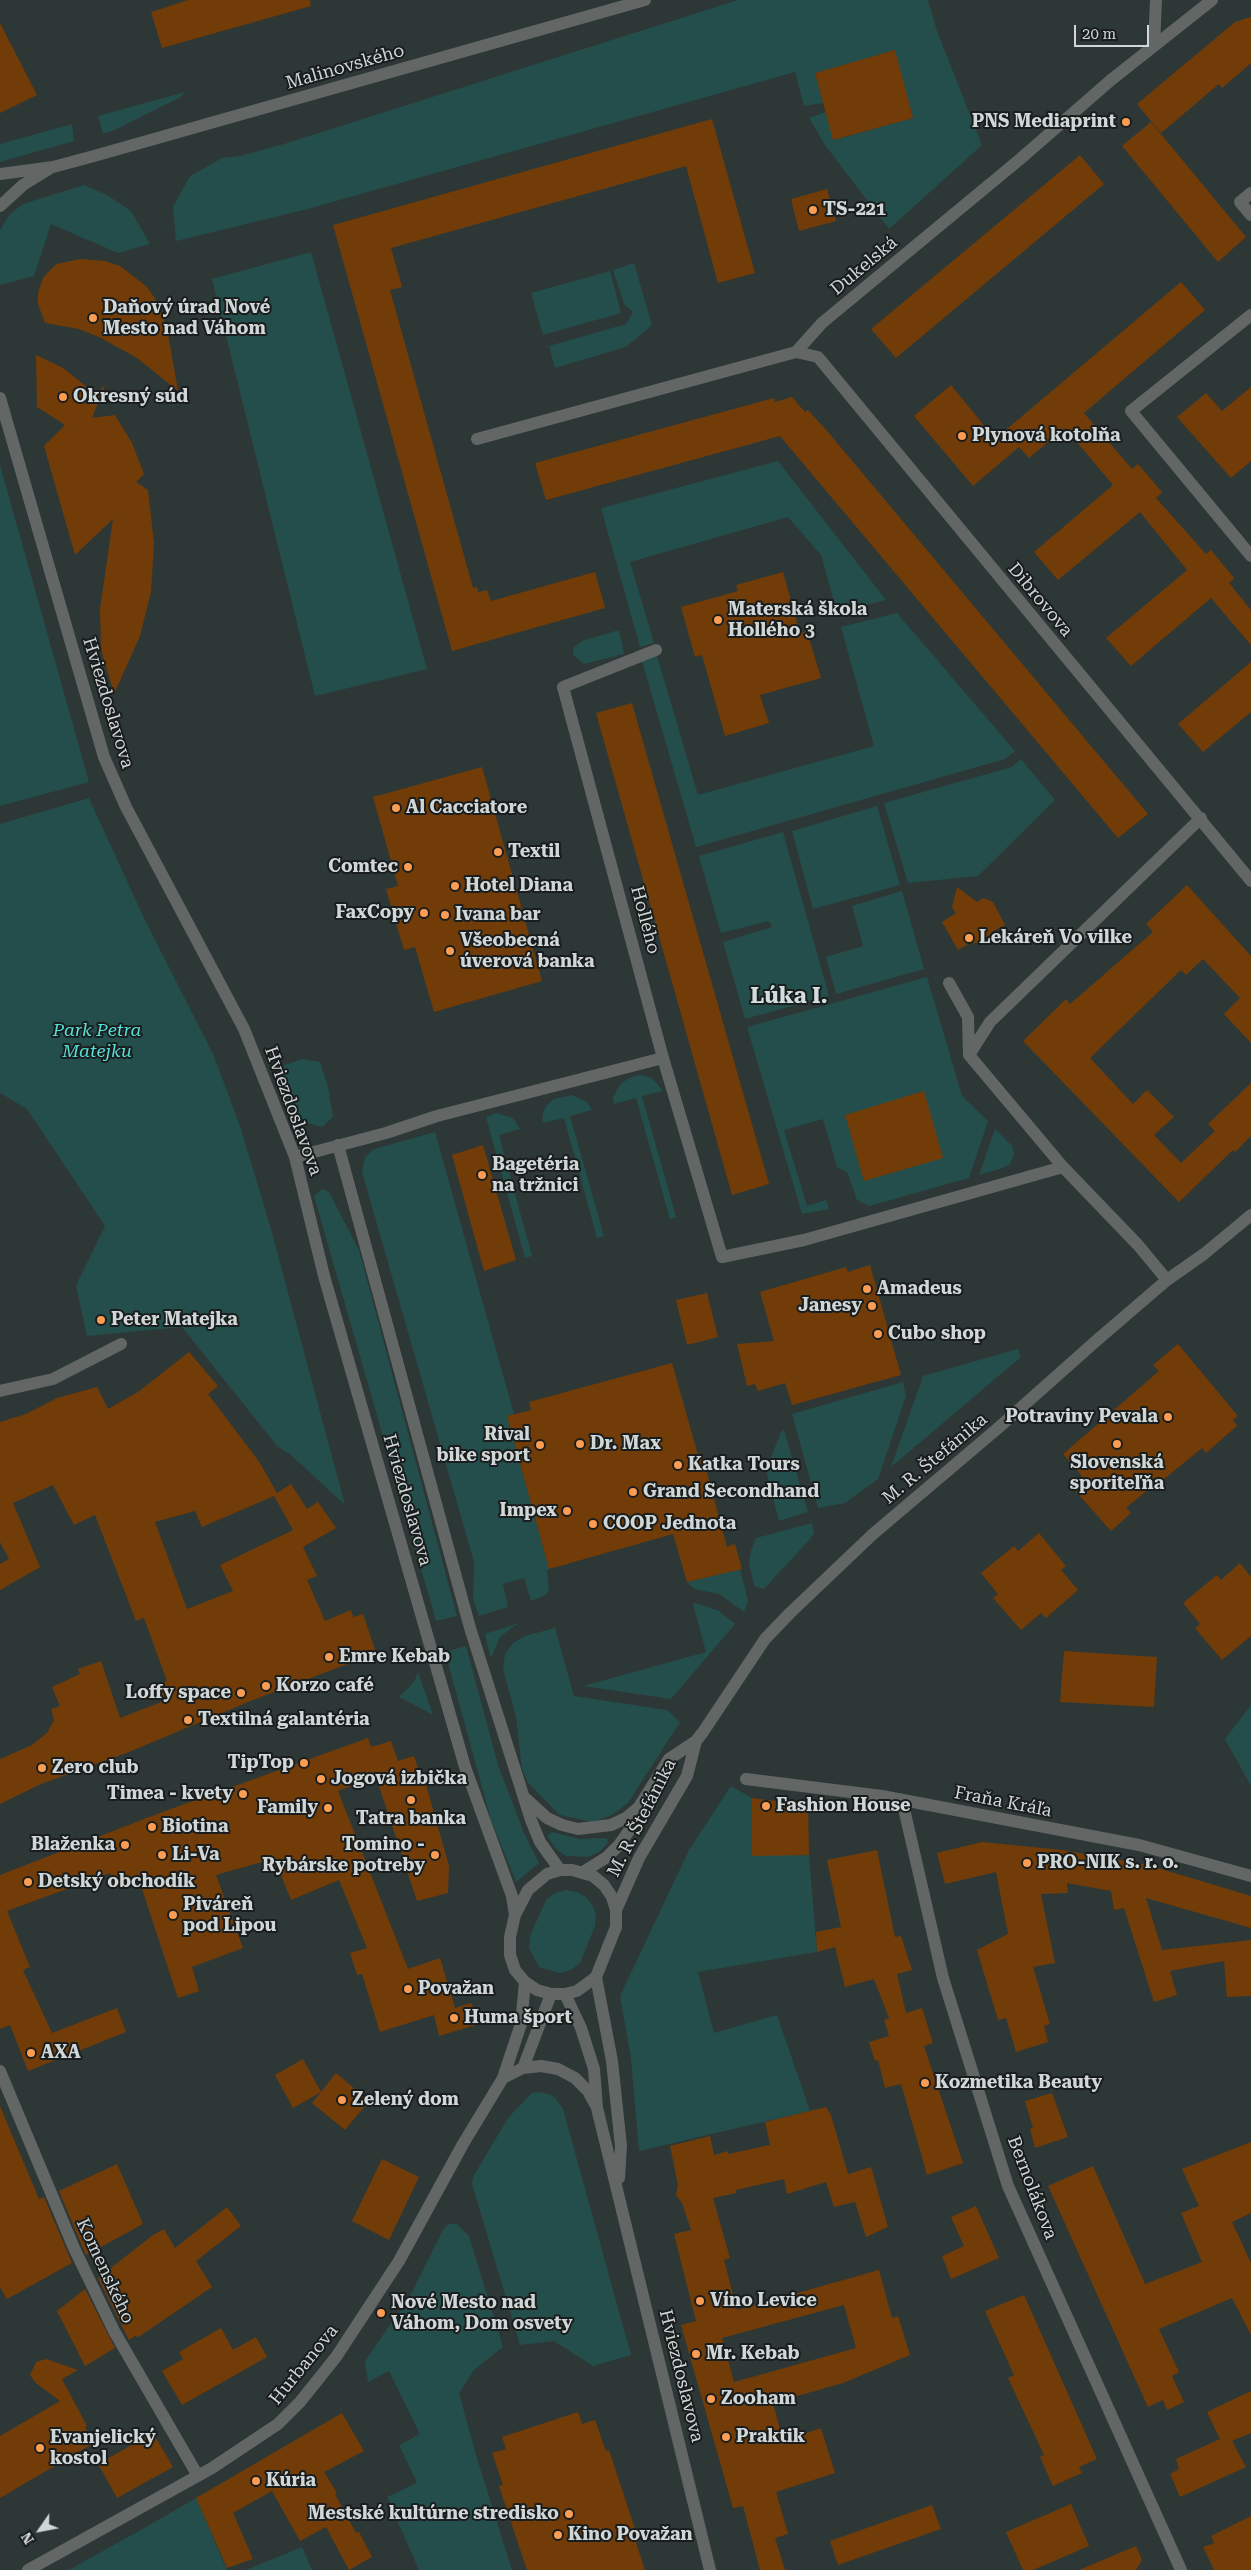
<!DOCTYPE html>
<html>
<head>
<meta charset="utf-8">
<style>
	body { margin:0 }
	#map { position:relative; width:1251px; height:2570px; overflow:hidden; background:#2d3736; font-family:"Roboto Serif",serif }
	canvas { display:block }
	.north { position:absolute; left:15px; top:2505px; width:50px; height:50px; -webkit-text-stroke:4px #191d1d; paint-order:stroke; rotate:237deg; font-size:14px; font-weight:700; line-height:20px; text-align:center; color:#d1d7d6 }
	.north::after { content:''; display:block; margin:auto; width:18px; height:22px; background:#d1d7d6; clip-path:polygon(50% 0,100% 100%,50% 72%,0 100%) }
	.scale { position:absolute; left:1074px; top:25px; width:75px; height:22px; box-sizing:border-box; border:2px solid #d1d7d6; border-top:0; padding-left:6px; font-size:15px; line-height:18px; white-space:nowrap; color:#d1d7d6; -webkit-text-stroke:4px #191d1d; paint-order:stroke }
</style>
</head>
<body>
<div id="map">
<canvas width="1251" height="2570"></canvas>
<div class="north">N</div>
<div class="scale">20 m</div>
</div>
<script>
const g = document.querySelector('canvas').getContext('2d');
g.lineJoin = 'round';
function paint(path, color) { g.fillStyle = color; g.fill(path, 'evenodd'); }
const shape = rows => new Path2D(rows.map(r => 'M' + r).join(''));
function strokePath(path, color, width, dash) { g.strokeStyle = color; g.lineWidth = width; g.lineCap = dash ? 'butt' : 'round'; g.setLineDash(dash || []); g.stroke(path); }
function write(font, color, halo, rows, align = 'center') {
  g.font = font + ' "Roboto Serif",serif'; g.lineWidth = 4; g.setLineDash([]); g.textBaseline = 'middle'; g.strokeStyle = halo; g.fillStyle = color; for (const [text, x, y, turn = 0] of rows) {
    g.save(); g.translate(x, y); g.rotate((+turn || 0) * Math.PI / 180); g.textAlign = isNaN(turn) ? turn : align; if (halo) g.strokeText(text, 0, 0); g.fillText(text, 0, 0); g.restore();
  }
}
paint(shape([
	[738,0,928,0,937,31,982,145,889,229,825,145,809,118,826,112,834,140,913,118,894,51,815,73,823,103,804,106,795,72,304,210,176,241,173,207,190,176,222,158,240,156,284,144],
	[185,92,181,97,115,130,103,134,98,116],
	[72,124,74,141,0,162,0,144],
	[84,185,107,195,131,211,150,244,118,253,51,224,34,276,0,285,0,230,10,214,23,204],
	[311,252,427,669,315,696,212,279],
	[634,263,652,325,626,347,555,368,549,346,626,324,633,312,624,304,613,270],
	[610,271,621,313,543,335,531,293],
	[778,461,886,600,837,612,821,555,788,517,630,562,654,643,640,647,601,508],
	[0,465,89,782,0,806],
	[897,613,1015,751,1005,759,696,847,642,661,657,656,698,795,874,746,841,627],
	[619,630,624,654,584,664,573,655,573,648,582,641],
	[1021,759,1055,800,978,876,908,883,884,803,1012,767],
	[89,798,143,916,214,1056,240,1126,271,1229,345,1505,291,1455,277,1446,182,1327,87,1336,76,1285,105,1226,27,1109,0,1093,0,824],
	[877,806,900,885,813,909,792,831],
	[783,832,829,996,745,1019,723,942,772,927,769,921,721,933,699,856],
	[902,891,924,969,836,994,826,957,863,946,852,906],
	[927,977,962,1096,988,1121,969,1178,869,1206,857,1200,847,1172,837,1167,823,1119,784,1130,807,1206,826,1200,829,1209,802,1214,747,1027],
	[302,1059,320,1062,328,1087,333,1117,322,1127,303,1122,288,1101,276,1068],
	[642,1075,652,1078,663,1091,642,1096,676,1217,670,1219,636,1098,614,1104,613,1097,621,1083,634,1076],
	[572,1095,587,1102,592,1110,570,1116,604,1236,597,1238,564,1118,542,1123,543,1113,546,1106,554,1099],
	[496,1113,513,1118,520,1129,499,1135,532,1256,525,1258,486,1117],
	[995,1129,1012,1146,1014,1154,1010,1164,1003,1168,979,1175],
	[435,1132,514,1414,507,1416,549,1569,547,1571,549,1590,546,1595,531,1601,524,1578,503,1584,508,1607,479,1616,473,1599,474,1562,362,1172,365,1157,374,1149],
	[322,1189,329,1192,359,1250,457,1616,436,1621,314,1196],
	[1018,1349,1021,1357,891,1467,923,1376],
	[903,1382,906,1396,878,1479,845,1503,818,1508,792,1414],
	[784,1430,808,1512,779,1521,766,1470,781,1432],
	[812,1523,814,1533,811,1538,764,1589,754,1586,749,1564,751,1551,756,1538],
	[740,1569,748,1601,744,1612,719,1594,695,1589,687,1582],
	[695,1603,719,1611,735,1624,671,1699,583,1686,706,1652,693,1604],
	[523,1622,514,1626,500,1637,492,1656,490,1656,485,1634],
	[555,1628,574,1696,667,1710,680,1722,628,1803,612,1815,592,1822,560,1815,528,1783,522,1769,516,1717,503,1669,505,1654,513,1643,525,1636],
	[466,1646,498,1765,524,1833,539,1863,516,1882,491,1820,445,1652],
	[418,1672,433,1715,399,1697,414,1682],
	[1251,1705,1251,1786,1225,1739],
	[731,1786,752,1798,752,1855,809,1855,817,1952,698,1972,714,2033,777,2015,810,2111,639,2151,631,2059,620,1996,689,1850],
	[552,1832,580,1839,607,1838,608,1843,599,1852,588,1857,566,1856,556,1849,549,1839,547,1836],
	[566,1890,577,1892,586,1897,593,1906,596,1915,595,1926,580,1963,571,1970,560,1973,539,1967,529,1948,530,1936,546,1900,555,1893],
	[540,2092,549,2094,556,2099,563,2109,631,2355,593,2366,554,2341,520,2345,472,2184,473,2177,508,2118,532,2093],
	[449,2224,457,2224,469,2236,503,2347,474,2370,459,2393,476,2455,512,2570,419,2570,387,2497,417,2483,399,2445,420,2434,389,2371,368,2382,365,2361,410,2296,444,2228],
	[196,2498,227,2570,69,2570,146,2527],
	[302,2547,312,2570,246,2570]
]), '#244e4b');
paint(shape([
	[188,0,310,0,311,6,162,48,151,12],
	[1251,17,1251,63,1222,88,1219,84,1161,133,1137,104,1235,22],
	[0,23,37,95,0,113],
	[895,50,913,118,833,140,815,73],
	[712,119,755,273,718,283,686,166,391,248,402,287,390,290,473,588,477,587,478,592,487,590,491,601,595,572,605,608,452,651,333,225],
	[1151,122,1246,237,1218,262,1122,146],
	[1080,155,1104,184,896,358,871,329],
	[827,189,836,221,799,231,791,199],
	[80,259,105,261,120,266,146,286,154,297,167,328,178,391,137,358,101,338,79,329,45,323,38,304,38,293,43,278,56,264],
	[1181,282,1205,310,1084,413,1132,469,1138,464,1162,492,1156,498,1206,554,1211,550,1234,578,1229,583,1251,610,1251,645,1211,598,1131,666,1106,638,1187,570,1140,512,1058,580,1034,552,1113,485,1065,428,1029,458,1019,447,973,486,914,416,951,385,995,439],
	[36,355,63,368,96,394,105,385,92,418,115,415,132,443,144,474,136,482,148,490,154,543,151,592,140,636,114,694,101,649,100,609,113,519,75,555,44,446,65,425,37,407],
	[1251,387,1251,461,1231,478,1177,417,1206,393,1222,411],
	[792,397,805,412,808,410,828,432,1148,814,1118,838,780,436,546,500,535,463,774,398,775,402],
	[783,572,800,633,807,631,821,678,760,695,769,723,725,736,702,655,695,657,681,607,738,591,736,585],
	[1251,662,1251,712,1203,752,1178,724],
	[632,703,769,1184,732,1195,596,713],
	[482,767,542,981,434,1012,415,947,404,950,386,889,398,886,373,797],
	[1187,885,1251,956,1251,1043,1224,1014,1240,998,1203,959,1186,975,1181,970,1090,1058,1133,1104,1147,1090,1174,1117,1154,1135,1181,1163,1215,1131,1208,1124,1251,1083,1251,1136,1235,1152,1233,1150,1179,1202,1023,1041,1066,999,1070,1004,1153,932,1146,924],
	[957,887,977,902,984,898,993,902,1005,925,993,931,981,943,970,943,958,950,942,922,956,913,952,907],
	[924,1091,943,1158,864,1181,845,1115],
	[483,1145,516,1260,484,1271,452,1155],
	[870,1265,901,1375,792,1405,785,1383,758,1391,755,1384,747,1386,737,1344,774,1341,760,1292,846,1267,848,1272],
	[707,1293,718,1337,687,1345,676,1300],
	[1178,1344,1238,1416,1233,1420,1237,1426,1206,1453,1202,1448,1163,1480,1162,1478,1126,1508,1131,1513,1111,1531,1071,1486,1082,1476,1063,1454,1159,1371,1153,1365],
	[189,1352,218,1386,208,1394,260,1463,277,1493,291,1484,307,1509,318,1502,336,1528,303,1547,317,1576,307,1580,325,1621,351,1610,353,1617,363,1614,376,1653,253,1700,129,1752,41,1784,0,1804,0,1759,32,1745,47,1733,54,1720,51,1709,60,1706,52,1687,80,1674,78,1669,101,1661,120,1718,164,1701,158,1685,167,1681,144,1618,136,1621,95,1515,74,1525,53,1485,13,1503,40,1567,0,1590,0,1564,9,1559,0,1542,0,1422,26,1414,57,1398,97,1387,108,1409,138,1392],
	[274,1496,293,1530,220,1565,233,1591,187,1609,155,1522,195,1511,202,1527],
	[672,1363,698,1455,702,1454,727,1547,735,1544,742,1569,687,1582,673,1534,549,1569,507,1416,531,1410,529,1402],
	[1039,1533,1066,1566,1061,1570,1078,1590,1046,1618,1041,1613,1021,1630,993,1598,998,1594,981,1573,1014,1546,1018,1551],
	[1240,1563,1251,1577,1251,1636,1222,1660,1195,1628,1200,1624,1183,1603,1217,1575,1221,1580],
	[1064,1651,1157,1657,1154,1707,1060,1702],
	[368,1738,371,1747,391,1741,398,1761,414,1756,420,1775,423,1774,449,1866,448,1893,417,1901,376,1777,338,1791,408,1969,440,1958,455,2008,471,2003,483,2023,439,2036,434,2015,380,2032,362,1974,357,1975,350,1953,367,1948,339,1880,291,1900,278,1868,272,1869,269,1860,216,1875,243,1948,192,1967,199,1991,178,1998,139,1880,115,1889,110,1873,7,1911,30,1967,23,1970,52,2033,117,2008,126,2032,28,2071,10,2025,0,2029,0,1875,157,1814],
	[752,1798,808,1805,809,1855,752,1856],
	[982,1842,1062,1850,1148,1865,1251,1896,1251,1928,1146,1898,1162,1950,1251,1940,1251,1996,1227,1997,1224,1961,1170,1971,1177,1995,1154,2002,1124,1908,1114,1910,1111,1891,1067,1883,1068,1893,1041,1894,1055,1963,1033,1967,1050,2024,1044,2026,1048,2042,1016,2052,1006,2018,998,2020,977,1950,1008,1934,996,1872,945,1884,937,1853],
	[877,1850,895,1937,901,1936,912,1970,897,1974,906,2013,922,2008,933,2043,924,2046,963,2163,927,2175,901,2084,885,2088,878,2060,875,2061,869,2042,889,2036,884,2020,889,2018,874,1979,845,1987,835,1947,817,1952,816,1932,841,1927,827,1860],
	[303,2059,321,2092,336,2073,369,2101,345,2130,312,2103,321,2092,293,2108,275,2075],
	[1052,2093,1068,2137,1035,2148,1030,2129,1033,2128,1025,2101],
	[0,2106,39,2199,44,2197,72,2263,7,2299,0,2287],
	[826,2107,831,2115,848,2174,871,2167,888,2227,866,2237,855,2202,834,2207,826,2182,787,2194,784,2179,736,2190,736,2193,713,2198,730,2258,724,2260,737,2310,879,2270,892,2318,898,2316,910,2355,843,2383,773,2403,783,2441,821,2428,835,2473,776,2492,788,2534,775,2538,785,2570,760,2570,743,2506,733,2508,681,2325,696,2321,674,2234,691,2230,682,2203,676,2195,678,2185,670,2146,710,2136,714,2155,728,2151,728,2154,770,2145,765,2122],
	[844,2305,856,2348,734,2382,722,2338],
	[1251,2142,1251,2213,1232,2222,1251,2263,1251,2335,1232,2298,1159,2329,1179,2372,1172,2376,1184,2402,1167,2410,1163,2400,1148,2407,1048,2186,1093,2166,1145,2284,1202,2262,1181,2213,1199,2206,1182,2169],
	[382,2159,419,2177,389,2240,352,2221],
	[117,2164,143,2224,86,2255,59,2191],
	[976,2206,999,2258,951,2279,942,2256,964,2246,951,2217],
	[227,2207,241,2226,196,2261,212,2287,137,2338,136,2335,129,2340,98,2278,153,2235,164,2229,175,2248],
	[85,2289,115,2348,85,2366,57,2311],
	[1024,2295,1097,2459,1079,2467,1082,2473,1053,2486,1040,2457,1044,2455,1008,2378,1014,2375,985,2311],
	[221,2328,233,2350,256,2337,267,2357,182,2405,162,2371,183,2359,179,2352],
	[46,2359,78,2370,62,2379,87,2426,85,2427,94,2443,0,2498,0,2436,60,2401,36,2383,30,2375,36,2362],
	[1251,2391,1251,2433,1232,2441,1246,2467,1180,2497,1170,2474,1179,2469,1176,2459,1220,2439,1207,2412],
	[578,2412,582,2424,595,2420,606,2451,609,2450,639,2541,636,2543,645,2570,527,2570,499,2486,503,2485,492,2453,506,2449,502,2437],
	[342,2413,364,2451,324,2472,337,2493,335,2494,356,2533,359,2532,372,2557,349,2570,326,2527,300,2541,272,2491,233,2513,253,2559,227,2568,196,2498],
	[153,2433,173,2467,117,2498,98,2464],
	[1071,2504,1089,2546,1033,2570,1023,2570,1006,2532],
	[932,2505,941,2529,838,2565,830,2541],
	[1251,2516,1251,2570,1214,2570,1203,2547,1214,2543,1211,2536],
	[1136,2546,1142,2560,1136,2570,1079,2570]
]), '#723c09');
strokePath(shape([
	[1154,46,1156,0],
	[0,174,53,167,94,156,645,0],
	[1251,193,1240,202,1251,215],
	[0,206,23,185,49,169],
	[1251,315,1131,411,1251,556],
	[796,352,818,357,1251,881],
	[0,398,104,757,126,807,244,1029,295,1157,324,1276,465,1767,512,1896,515,1915],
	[477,439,796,352,822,323,1019,160,1111,80,1212,0],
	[656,650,563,687,663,1058,722,1257,804,1240,1063,1167],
	[949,983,968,1017,969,1055,1063,1167,1138,1245,1167,1280],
	[969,1055,990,1022,1201,818],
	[338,1145,470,1628,531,1820,540,1842,560,1870],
	[295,1157,386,1133,437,1116,663,1058],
	[0,1391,53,1379,121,1344],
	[746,1779,882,1796,1139,1845,1251,1876],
	[525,1798,547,1818,562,1825,578,1829,611,1825,626,1818,639,1807],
	[902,1800,943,1978,1008,2186,1181,2570],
	[583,1872,607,1857,619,1845,633,1825,639,1807,669,1759,696,1741,703,1732,765,1639,790,1613,873,1534,997,1429,1096,1341,1167,1280,1204,1254,1251,1215],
	[616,1910,612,1897,604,1885,593,1876,572,1870,560,1870,547,1874,528,1890,515,1915,510,1937,510,1955,515,1970,525,1982,537,1990,551,1994,565,1994,577,1991,596,1977,616,1927,616,1910,639,1858,687,1776,696,1741],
	[596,1977,612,2061,621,2146,619,2178],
	[565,1994,581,2028,594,2069,597,2108,710,2570],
	[523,2068,551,1994],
	[0,2071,74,2248,114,2331,198,2476],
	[503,2078,523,2068,541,2066,558,2069,575,2078,588,2091,595,2104],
	[28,2570,212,2468,278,2424,300,2402,336,2357,399,2261,463,2144,503,2078,521,2024,525,1982]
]), '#626766', 12);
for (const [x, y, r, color] of [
	[1126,122,5,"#fc9d53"],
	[813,210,5,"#fc9d53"],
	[93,318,5,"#fc9d53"],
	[63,397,5,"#fc9d53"],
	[962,436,5,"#fc9d53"],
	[718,620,5,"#fc9d53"],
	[396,808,5,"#fc9d53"],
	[498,852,5,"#fc9d53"],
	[408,867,5,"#fc9d53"],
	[455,886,5,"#fc9d53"],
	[424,913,5,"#fc9d53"],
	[445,915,5,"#fc9d53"],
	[969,938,5,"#fc9d53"],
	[450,951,5,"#fc9d53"],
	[482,1175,5,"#fc9d53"],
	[867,1289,5,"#fc9d53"],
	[872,1306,5,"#fc9d53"],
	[101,1320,5,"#fc9d53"],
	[878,1334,5,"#fc9d53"],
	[1168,1417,5,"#fc9d53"],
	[580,1444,5,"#fc9d53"],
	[1117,1444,5,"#fc9d53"],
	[540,1445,5,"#fc9d53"],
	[678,1465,5,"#fc9d53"],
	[633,1492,5,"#fc9d53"],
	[567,1511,5,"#fc9d53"],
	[593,1524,5,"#fc9d53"],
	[329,1657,5,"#fc9d53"],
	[266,1686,5,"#fc9d53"],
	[241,1693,5,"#fc9d53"],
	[188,1720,5,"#fc9d53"],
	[304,1763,5,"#fc9d53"],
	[42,1768,5,"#fc9d53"],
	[321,1779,5,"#fc9d53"],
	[243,1794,5,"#fc9d53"],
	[411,1800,5,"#fc9d53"],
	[766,1806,5,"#fc9d53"],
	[328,1808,5,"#fc9d53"],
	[152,1827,5,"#fc9d53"],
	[125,1845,5,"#fc9d53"],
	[162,1855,5,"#fc9d53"],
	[435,1855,5,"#fc9d53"],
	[1027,1863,5,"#fc9d53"],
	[28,1882,5,"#fc9d53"],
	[173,1915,5,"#fc9d53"],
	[408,1989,5,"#fc9d53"],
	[454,2018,5,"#fc9d53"],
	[31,2053,5,"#fc9d53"],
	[925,2083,5,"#fc9d53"],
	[342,2100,5,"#fc9d53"],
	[700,2301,5,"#fc9d53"],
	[381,2313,5,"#fc9d53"],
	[696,2354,5,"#fc9d53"],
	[711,2399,5,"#fc9d53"],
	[726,2437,5,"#fc9d53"],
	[40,2448,5,"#fc9d53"],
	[256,2481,5,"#fc9d53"],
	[569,2514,5,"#fc9d53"],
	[558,2535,5,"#fc9d53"]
]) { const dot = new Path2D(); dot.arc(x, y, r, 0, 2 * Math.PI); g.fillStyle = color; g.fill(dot); strokePath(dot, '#191d1d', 2); }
write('18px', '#d1d7d6', '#191d1d', [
	["Malinovského",345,67,-16],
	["Dukelská",864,266,-40],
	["Dibrovova",1040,600,50],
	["Hviezdoslavova",108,703,73],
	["Hollého",645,920,75],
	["Hviezdoslavova",293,1111,70],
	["M. R. Štefánika",935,1459,-40],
	["Hviezdoslavova",407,1500,74],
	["Fraňa Kráľa",1003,1802,11],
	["M. R. Štefánika",642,1818,-63],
	["Bernolákova",1032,2188,69],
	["Komenského",105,2271,65],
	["Hurbanova",304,2365,-51],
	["Hviezdoslavova",681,2376,76]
]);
write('bold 18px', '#d1d7d6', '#191d1d', [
	["PNS Mediaprint",1116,122,"right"],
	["TS-221",823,210],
	["Daňový úrad Nové",103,308],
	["Mesto nad Váhom",103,329],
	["Okresný súd",73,397],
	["Plynová kotolňa",972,436],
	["Materská škola",728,610],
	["Hollého 3",728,631],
	["Al Cacciatore",406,808],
	["Textil",508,852],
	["Comtec",398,867,"right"],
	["Hotel Diana",465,886],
	["FaxCopy",414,913,"right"],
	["Ivana bar",455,915],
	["Lekáreň Vo vilke",979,938],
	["Všeobecná",460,941],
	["úverová banka",460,962],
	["Bagetéria",492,1165],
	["na tržnici",492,1186],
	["Amadeus",877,1289],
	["Janesy",862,1306,"right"],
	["Peter Matejka",111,1320],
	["Cubo shop",888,1334],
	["Potraviny Pevala",1158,1417,"right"],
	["Rival",530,1435,"right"],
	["bike sport",530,1456,"right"],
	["Dr. Max",590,1444],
	["Slovenská",1117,1463,"center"],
	["sporiteľňa",1117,1484,"center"],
	["Katka Tours",688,1465],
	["Grand Secondhand",643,1492],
	["Impex",557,1511,"right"],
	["COOP Jednota",603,1524],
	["Emre Kebab",339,1657],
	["Korzo café",276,1686],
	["Loffy space",231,1693,"right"],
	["Textilná galantéria",198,1720],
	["TipTop",294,1763,"right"],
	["Zero club",52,1768],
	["Jogová izbička",331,1779],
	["Timea - kvety",233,1794,"right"],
	["Fashion House",776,1806],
	["Family",318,1808,"right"],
	["Tatra banka",411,1819,"center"],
	["Biotina",162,1827],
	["Blaženka",115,1845,"right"],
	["Tomino -",425,1845,"right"],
	["Rybárske potreby",425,1866,"right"],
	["Li-Va",172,1855],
	["PRO-NIK s. r. o.",1037,1863],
	["Detský obchodík",38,1882],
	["Piváreň",183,1905],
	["pod Lipou",183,1926],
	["Považan",418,1989],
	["Huma šport",464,2018],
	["AXA",41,2053],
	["Kozmetika Beauty",935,2083],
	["Zelený dom",352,2100],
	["Víno Levice",710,2301],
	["Nové Mesto nad",391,2303],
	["Váhom, Dom osvety",391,2324],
	["Mr. Kebab",706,2354],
	["Zooham",721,2399],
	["Praktik",736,2437],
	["Evanjelický",50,2438],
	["kostol",50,2459],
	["Kúria",266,2481],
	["Mestské kultúrne stredisko",559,2514,"right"],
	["Kino Považan",568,2535]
], 'left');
write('italic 18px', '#55e1d8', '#191d1d', [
	["Park Petra",97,1031],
	["Matejku",97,1052]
]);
write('bold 22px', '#d2dedd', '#191d1d', [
	["Lúka I.",789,997]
]);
</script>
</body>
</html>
